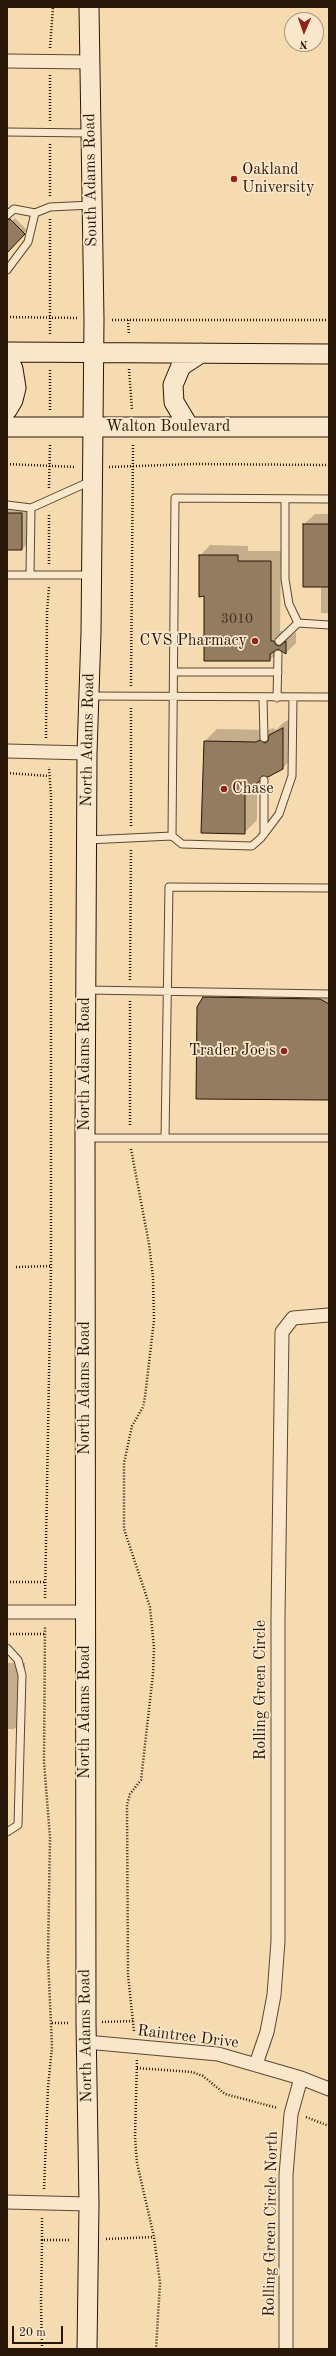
<!DOCTYPE html>
<html>
<head>
<meta charset="utf-8">
<style>
	body { margin:0 }
	#map { position:relative; width:336px; height:2356px; overflow:hidden; background:#f6dab0; font-family:"Old Standard TT",serif }
	canvas { display:block }
	.frame { position:absolute; inset:0; border:8px solid #281608; pointer-events:none }
	.north { position:absolute; left:284px; top:12px; width:40px; height:40px; box-sizing:border-box; background:#f9e7cc; border:1px solid #a5937e; border-radius:50%; rotate:182deg; font-size:11px; font-weight:700; line-height:16px; text-align:center; color:#281608 }
	.north::after { content:''; display:block; margin:auto; width:14px; height:18px; background:#8f2418; clip-path:polygon(50% 0,100% 100%,50% 72%,0 100%) }
	.scale { position:absolute; left:12px; top:2326px; width:51px; height:18px; box-sizing:border-box; border:2px solid #281608; border-top:0; padding-left:5px; font-size:12px; line-height:14px; white-space:nowrap; color:#281608; -webkit-text-stroke:3px #f9e7cc; paint-order:stroke }
</style>
</head>
<body>
<div id="map">
<canvas width="336" height="2356"></canvas>
<div class="frame"></div>
<div class="north">N</div>
<div class="scale">20 m</div>
</div>
<script>
const g = document.querySelector('canvas').getContext('2d');
g.lineJoin = 'round';
function paint(path, color) { g.fillStyle = color; g.fill(path, 'evenodd'); }
const shape = rows => new Path2D(rows.map(r => 'M' + r).join(''));
function strokePath(path, color, width, dash) { g.strokeStyle = color; g.lineWidth = width; g.lineCap = dash ? 'butt' : 'round'; g.setLineDash(dash || []); g.stroke(path); }
function write(font, color, halo, rows, align = 'center') {
  g.font = font + ' "Old Standard TT",serif'; g.lineWidth = 3.5; g.setLineDash([]); g.textBaseline = 'middle'; g.strokeStyle = halo; g.fillStyle = color; for (const [text, x, y, turn = 0] of rows) {
    g.save(); g.translate(x, y); g.rotate((+turn || 0) * Math.PI / 180); g.textAlign = isNaN(turn) ? turn : align; if (halo) g.strokeText(text, 0, 0); g.fillText(text, 0, 0); g.restore();
  }
}
paint(shape([
	[15,218,27,230,7,251,7,225],
	[7,508,27,508,27,544,22,549,7,549],
	[315,514,329,514,329,613,321,613,321,586,304,524],
	[210,545,248,546,248,551,281,551,280,631,284,631,286,635,291,636,296,632,296,643,286,653,280,650,270,660,205,595,200,556],
	[295,716,295,755,283,768,265,775,257,782,257,820,244,833,205,741,217,729,269,730,273,728,276,730,283,723],
	[208,994,323,996,329,999,329,1099,204,998],
	[7,1663,25,1663,24,1719,14,1729,7,1729]
]), '#0003');
const building = shape([
	[10,219,25,234,7,253,7,220,10,219],
	[7,513,22,513,22,550,7,550,7,513],
	[303,524,329,524,329,587,303,587,303,524],
	[199,555,238,555,238,561,271,561,271,641,274,641,276,645,280,646,286,641,286,654,278,649,270,654,270,661,204,661,204,596,199,597,199,555],
	[283,728,283,769,268,777,262,776,259,782,245,790,245,834,201,833,204,741,256,742,260,740,265,743,268,741,269,735,283,728],
	[203,997,320,999,329,1004,329,1100,196,1099,197,1007,203,997]
]);
paint(building, '#937c5f');
strokePath(building, '#281608', 1);
const lane = shape([
	[7,132,89,133],
	[7,215,14,209,35,213],
	[7,270,28,242,35,213,50,207,92,205],
	[285,499,285,579,289,604,298,623,329,625],
	[7,505,31,508,91,481],
	[7,575,91,575],
	[30,575,31,508],
	[279,641,298,623],
	[174,672,278,672],
	[89,696,329,697],
	[263,698,264,738],
	[277,698,278,654],
	[264,834,264,780],
	[172,836,175,498,329,499],
	[87,840,172,836,182,844,252,846,261,838,279,814,292,776,293,698],
	[86,990,329,994],
	[85,1138,329,1138],
	[165,1138,169,887,329,888],
	[7,1648,18,1660,22,1675,18,1825,7,1832]
]);
const street = shape([
	[7,61,89,62],
	[7,751,87,753],
	[7,1612,85,1612],
	[86,2042,218,2054,301,2078,329,2089],
	[256,2064,267,2032,274,1995,278,1941,278,1617,282,1332,293,1318,329,1315],
	[7,2202,89,2204],
	[286,2349,286,2175,291,2114,301,2078]
]);
const secondary = shape([
	[7,352,329,354],
	[7,356,13,369,16,388,13,400,7,410],
	[7,427,329,427],
	[189,427,174,402,173,385,181,366,201,353],
	[87,2349,89,2204,86,2023,85,1138,87,753,91,633,94,320,89,7]
]);
strokePath(lane, '#5c4732', 9);
strokePath(street, '#5c4732', 15);
strokePath(secondary, '#281608', 21);
strokePath(shape([
	[50,48,53,7],
	[50,75,50,122],
	[50,196,50,143],
	[50,219,50,336],
	[7,317,77,318],
	[112,320,329,320],
	[128,320,129,335],
	[129,369,132,410],
	[50,410,50,369],
	[7,464,76,467],
	[109,467,194,464,329,465],
	[49,488,50,445],
	[49,564,49,513],
	[131,686,133,445],
	[46,738,47,612,49,587],
	[7,773,49,776],
	[131,826,131,707],
	[130,980,131,849],
	[130,1001,130,1126],
	[131,1149,149,1244,153,1277,154,1320,145,1397,143,1407,132,1426,124,1463,124,1529,150,1607,154,1648,153,1674,141,1780,130,1794,127,1805,128,1975,134,2031],
	[16,1267,51,1266],
	[7,1582,45,1582],
	[45,1598,51,1266,51,796,49,767],
	[7,1634,45,1634],
	[102,2022,133,2021],
	[52,2023,69,2023],
	[137,2060,135,2137,137,2163,154,2237,160,2283,156,2349],
	[137,2068,192,2072,203,2076,225,2094,278,2108],
	[306,2117,329,2126],
	[44,2189,48,2087,52,2047,48,1958,50,1838,44,1762,45,1627],
	[42,2218,42,2240,71,2240],
	[106,2239,154,2237],
	[42,2349,41,2303,42,2240]
]), '#281608', 2.5, [1, 2]);
strokePath(lane, '#f9e7cc', 7);
strokePath(street, '#f9e7cc', 13);
strokePath(secondary, '#f9e7cc', 19);
for (const [x, y, r, color] of [
	[234,179,4,"#8f2418"],
	[255,641,4,"#8f2418"],
	[224,789,4,"#8f2418"],
	[284,1051,4,"#8f2418"]
]) { const dot = new Path2D(); dot.arc(x, y, r, 0, 2 * Math.PI); g.fillStyle = color; g.fill(dot); strokePath(dot, '#f9e7cc', 1.5); }
write('14px', '#43301e', null, [
	["3010",237,619]
]);
write('16px', '#281608', '#f9e7cc', [
	["Oakland",242,170],
	["University",242,188],
	["CVS Pharmacy",247,641,"right"],
	["Chase",232,789],
	["Trader Joe's",276,1051,"right"]
], 'left');
write('16px', '#281608', '#f9e7cc', [
	["South Adams Road",91,180,-91],
	["Walton Boulevard",168,427],
	["North Adams Road",88,740,-89],
	["North Adams Road",85,1064,-90],
	["North Adams Road",85,1388,-90],
	["Rolling Green Circle",261,1690,-90],
	["North Adams Road",85,1712,-90],
	["North Adams Road",86,2036,-91],
	["Raintree Drive",188,2037,7],
	["Rolling Green Circle North",271,2224,-89]
]);
</script>
</body>
</html>
